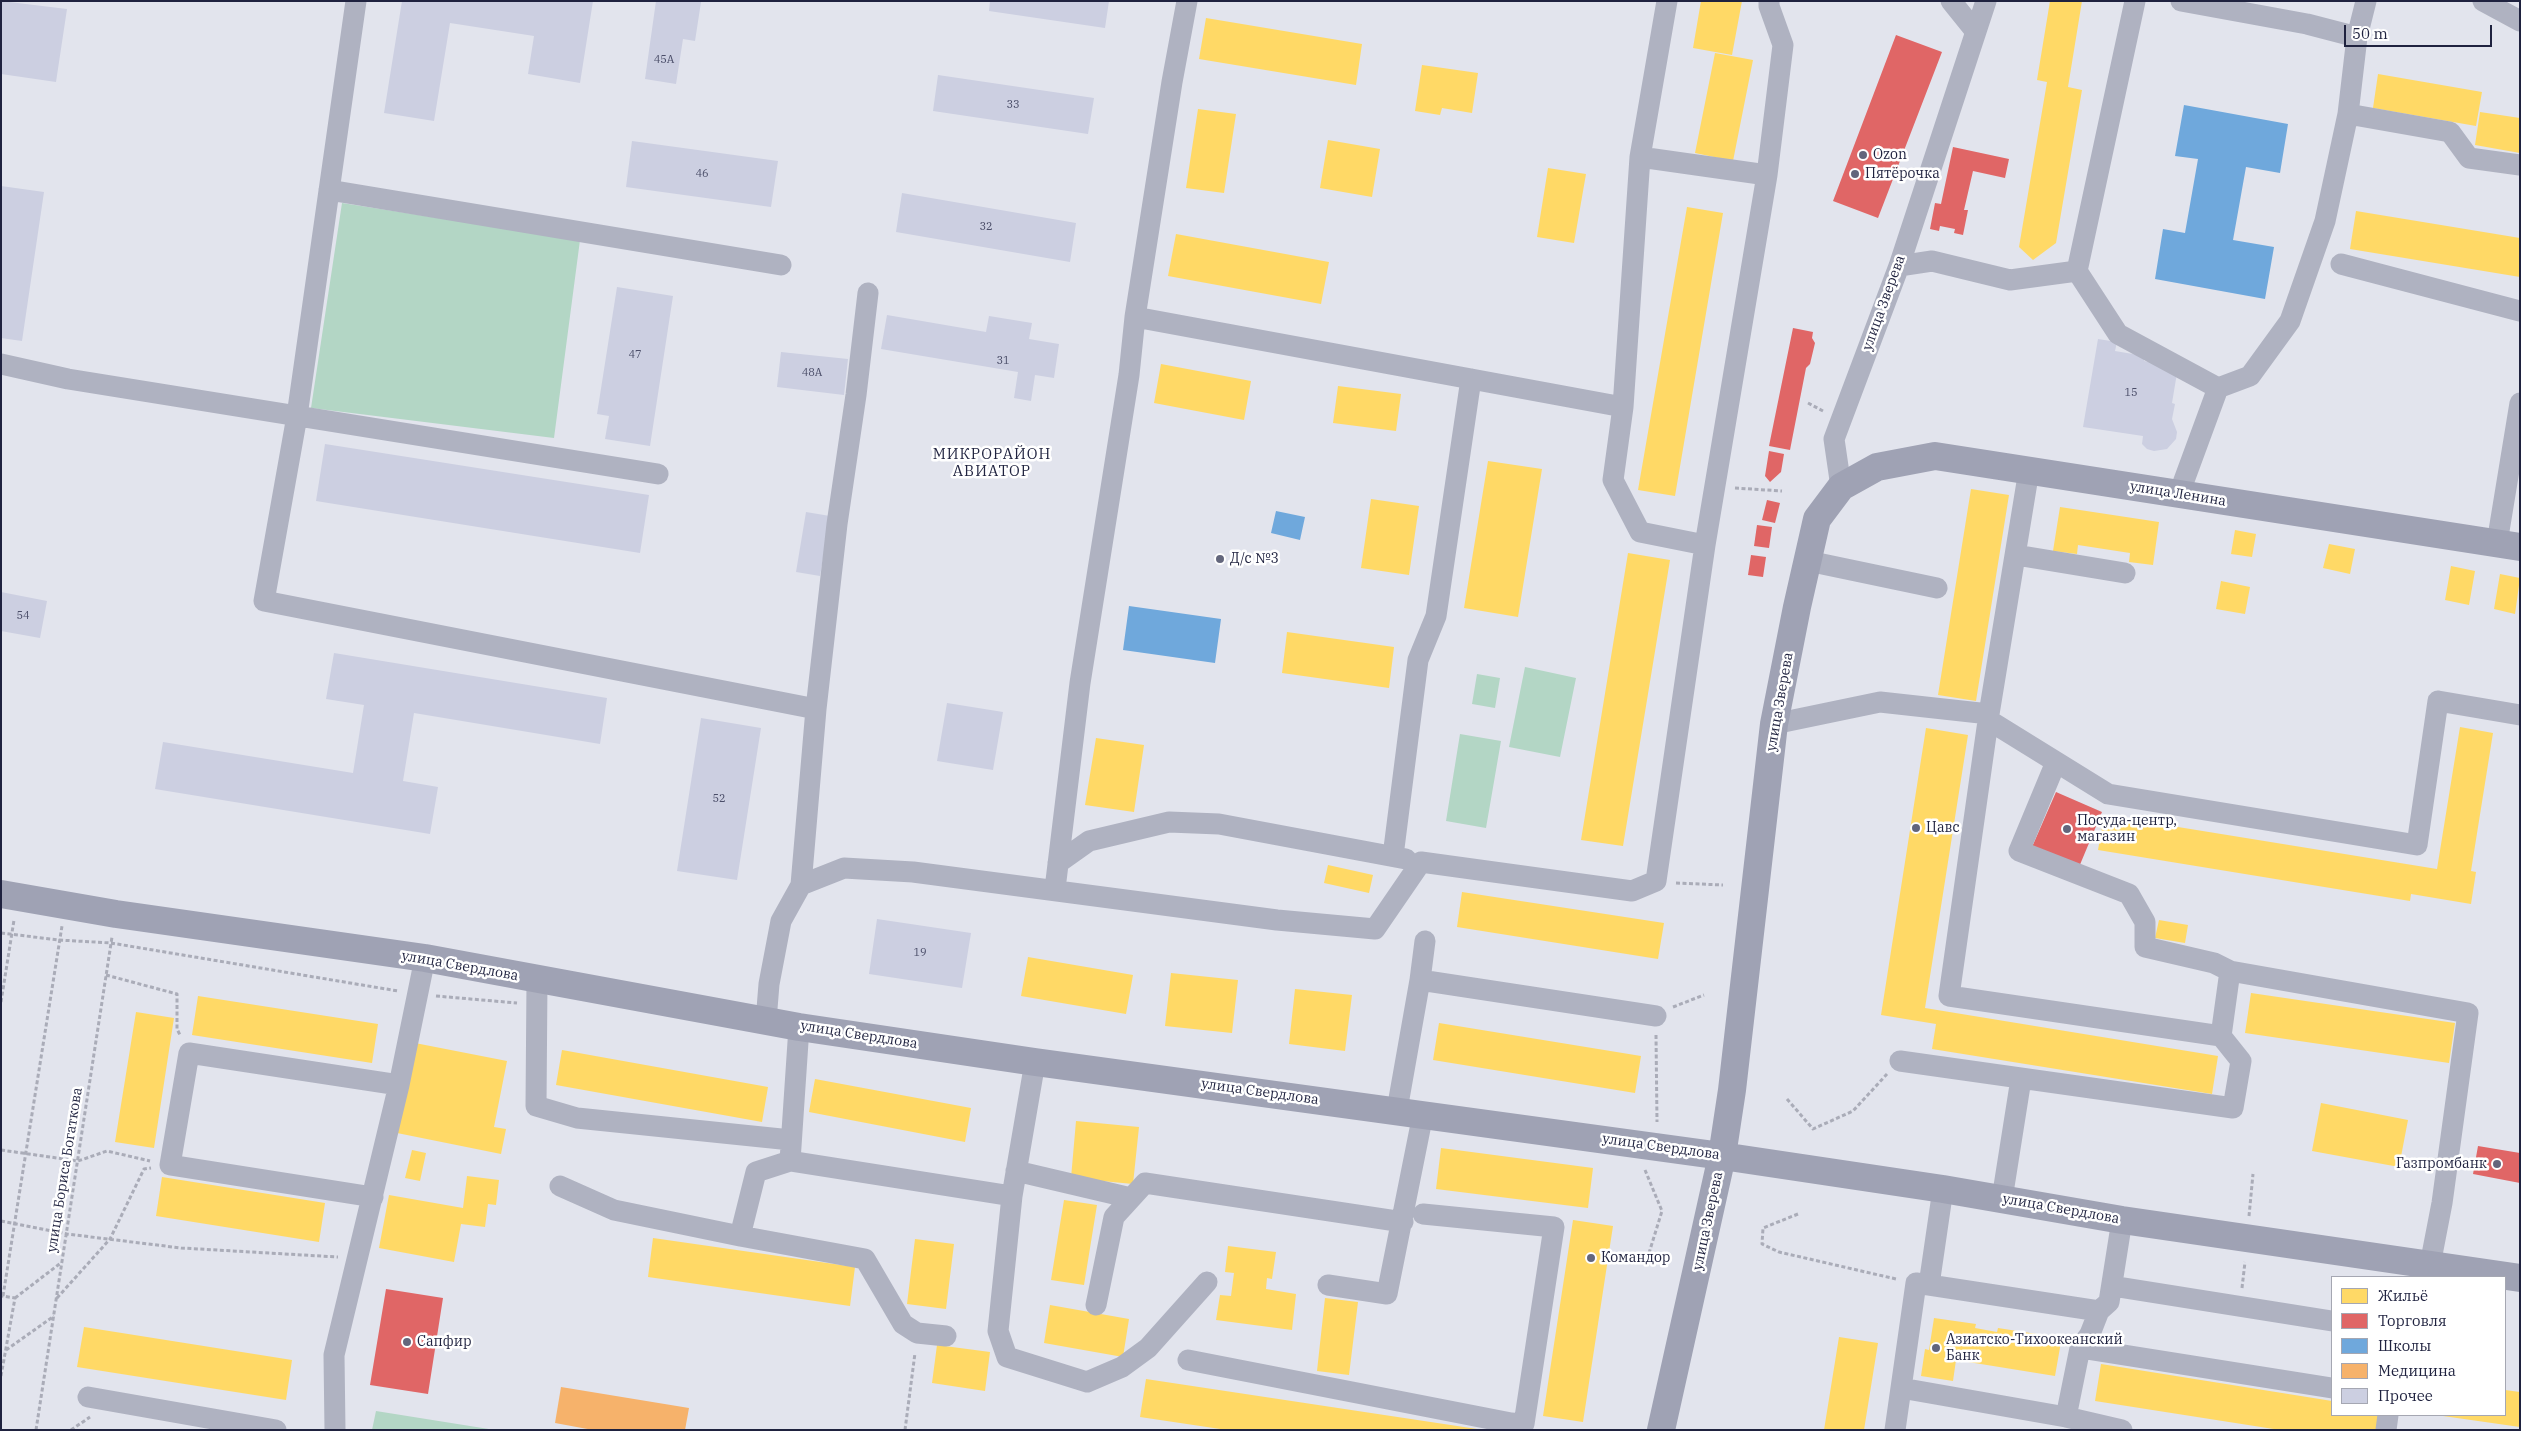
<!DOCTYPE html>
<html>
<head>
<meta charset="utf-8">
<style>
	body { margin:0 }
	#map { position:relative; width:2521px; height:1431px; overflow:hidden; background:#e2e4ed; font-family:"IBM Plex Serif",serif }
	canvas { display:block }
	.frame { position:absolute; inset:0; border:2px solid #1f223f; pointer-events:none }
	.legend { position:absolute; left:2331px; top:1276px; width:175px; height:140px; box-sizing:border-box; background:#fff; border:1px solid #a5a7b2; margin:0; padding:6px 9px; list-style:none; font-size:15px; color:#1f223f }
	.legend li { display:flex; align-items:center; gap:10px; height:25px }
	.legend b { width:25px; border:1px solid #a5a7b2 }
	.scale { position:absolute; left:2344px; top:25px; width:148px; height:22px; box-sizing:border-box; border:2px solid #1f223f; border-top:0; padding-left:6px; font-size:15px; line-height:18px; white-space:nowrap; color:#1f223f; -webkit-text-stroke:4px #fff; paint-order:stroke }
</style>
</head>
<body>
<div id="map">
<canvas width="2521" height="1431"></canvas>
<div class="frame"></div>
<ul class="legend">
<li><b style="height:14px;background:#ffd966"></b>Жильё</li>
<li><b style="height:14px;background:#e06666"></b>Торговля</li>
<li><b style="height:14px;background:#6fa8dc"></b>Школы</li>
<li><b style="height:14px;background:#f6b26b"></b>Медицина</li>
<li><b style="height:14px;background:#cccfe1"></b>Прочее</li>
</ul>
<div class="scale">50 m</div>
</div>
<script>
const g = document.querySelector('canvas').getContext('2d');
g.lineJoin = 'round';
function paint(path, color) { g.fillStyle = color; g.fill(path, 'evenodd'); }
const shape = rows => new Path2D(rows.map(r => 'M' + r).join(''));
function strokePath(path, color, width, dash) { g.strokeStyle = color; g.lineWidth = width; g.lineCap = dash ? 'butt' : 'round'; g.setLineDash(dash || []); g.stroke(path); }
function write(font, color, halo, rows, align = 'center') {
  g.font = font + ' "IBM Plex Serif",serif'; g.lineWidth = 5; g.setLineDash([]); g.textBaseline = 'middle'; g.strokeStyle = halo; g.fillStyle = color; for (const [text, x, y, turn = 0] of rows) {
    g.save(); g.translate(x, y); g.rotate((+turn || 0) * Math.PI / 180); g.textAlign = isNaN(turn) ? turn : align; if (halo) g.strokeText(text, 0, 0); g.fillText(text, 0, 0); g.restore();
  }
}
paint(shape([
	[342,203,580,240,554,438,311,408],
	[1525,667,1576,678,1560,757,1509,747],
	[1477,674,1500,678,1495,708,1472,704],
	[1460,734,1501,741,1486,828,1446,821],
	[376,1411,495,1430,372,1430]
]), '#b3d6c5');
paint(shape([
	[1701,1,1742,1,1732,55,1693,48],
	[2050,1,2082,1,2068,87,2082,90,2056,243,2033,260,2019,247,2047,82,2037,80],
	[1206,18,1362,44,1356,85,1199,59],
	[1715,53,1753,60,1733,161,1695,153],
	[1422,65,1478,73,1472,113,1442,108,1440,115,1415,111],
	[2378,74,2482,92,2476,126,2373,108],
	[1198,109,1236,114,1224,193,1186,188],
	[2480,112,2520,118,2520,153,2475,145],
	[1328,140,1380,149,1372,197,1320,188],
	[1548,168,1586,174,1574,243,1537,237],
	[1687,207,1723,213,1675,496,1638,490],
	[2356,211,2520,238,2520,277,2350,249],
	[1176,234,1329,262,1321,304,1168,276],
	[1161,364,1251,381,1244,420,1154,403],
	[1338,386,1401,394,1396,431,1333,423],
	[1488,461,1542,469,1518,617,1464,608],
	[1971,489,2009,495,1976,701,1938,695],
	[1371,499,1419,506,1409,575,1361,568],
	[2060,507,2159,522,2153,565,2129,562,2130,553,2078,545,2077,554,2053,551],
	[2235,530,2256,534,2252,557,2231,554],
	[2329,544,2355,549,2350,574,2323,568],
	[1628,553,1670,560,1623,846,1581,840],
	[2451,566,2475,571,2469,605,2445,600],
	[2500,574,2520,578,2515,614,2494,609],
	[2221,581,2250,587,2245,614,2216,609],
	[1287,632,1394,647,1389,688,1282,673],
	[2460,727,2493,733,2471,871,2476,872,2471,904,2411,894,2410,901,2098,850,2104,815,2437,869],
	[1926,728,1968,735,1925,1008,2218,1056,2212,1094,1932,1049,1936,1024,1881,1015],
	[1096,738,1144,745,1134,812,1085,805],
	[1328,865,1373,875,1369,893,1324,883],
	[1462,892,1664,923,1658,959,1457,927],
	[2159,920,2188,925,2185,943,2155,938],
	[1028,957,1133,975,1126,1014,1021,996],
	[1171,973,1238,980,1232,1033,1165,1026],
	[1295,989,1352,995,1345,1051,1289,1044],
	[2251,993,2455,1023,2449,1063,2245,1033],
	[198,996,378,1024,372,1063,192,1035],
	[136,1012,174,1018,154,1148,115,1142],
	[1439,1023,1641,1056,1635,1093,1433,1060],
	[415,1043,507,1061,494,1127,506,1129,501,1154,397,1133],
	[562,1050,768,1087,762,1122,556,1085],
	[815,1079,971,1108,965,1142,809,1112],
	[2321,1103,2408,1120,2399,1167,2312,1151],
	[1076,1121,1139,1127,1133,1184,1071,1178],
	[1441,1148,1593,1168,1588,1208,1436,1189],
	[412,1150,426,1153,420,1181,405,1178],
	[467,1176,499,1180,496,1205,488,1204,485,1227,461,1224,454,1262,379,1248,389,1195,463,1208],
	[162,1177,325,1203,319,1242,156,1216],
	[1064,1200,1097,1205,1084,1285,1051,1280],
	[1573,1220,1613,1226,1583,1422,1543,1416],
	[653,1238,855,1267,850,1306,648,1277],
	[915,1239,954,1244,946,1309,907,1304],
	[1228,1246,1276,1252,1272,1279,1267,1278,1266,1289,1296,1294,1292,1330,1216,1320,1220,1295,1231,1296,1234,1273,1225,1272],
	[1325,1298,1358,1302,1349,1375,1317,1371],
	[1050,1305,1129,1319,1123,1357,1044,1343],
	[1934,1318,1976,1324,1975,1328,1997,1332,1998,1328,2043,1335,2043,1339,2061,1342,2055,1376,1956,1360,1953,1381,1921,1376,1925,1349,1929,1350],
	[84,1327,292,1360,286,1400,77,1367],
	[1839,1337,1878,1343,1864,1430,1824,1430],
	[937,1345,990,1352,985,1391,932,1383],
	[2101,1364,2332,1401,2332,1415,2383,1415,2380,1430,2280,1430,2095,1401],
	[1146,1379,1477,1429,1476,1430,1227,1430,1140,1417],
	[2505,1390,2520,1392,2520,1427,2443,1416,2505,1415]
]), '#ffd966');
paint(shape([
	[1896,35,1942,52,1878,218,1833,201],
	[1953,147,2009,159,2005,178,1973,171,1964,210,1968,210,1963,235,1954,233,1955,229,1940,226,1939,231,1930,229,1935,203,1941,204],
	[1793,328,1813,332,1812,338,1815,343,1810,364,1806,368,1790,450,1769,446],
	[1769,451,1784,454,1781,472,1770,482,1765,476],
	[1767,500,1780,503,1775,523,1762,520],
	[1757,525,1772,527,1769,548,1754,546],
	[1751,555,1766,557,1763,577,1748,575],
	[2056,792,2102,812,2079,867,2032,847],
	[2478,1146,2520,1153,2520,1183,2473,1174],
	[386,1289,443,1298,428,1394,370,1385]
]), '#e06666');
paint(shape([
	[2184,105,2288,124,2280,173,2246,167,2233,240,2274,247,2265,299,2155,279,2163,229,2185,233,2198,159,2175,156],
	[1276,511,1305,517,1300,540,1271,533],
	[1129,606,1221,619,1215,663,1123,650]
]), '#6fa8dc');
paint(shape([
	[561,1387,689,1408,685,1430,593,1430,555,1423]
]), '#f6b26b');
paint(shape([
	[1,1,67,9,56,82,1,74],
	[402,1,593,1,580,83,528,74,534,36,450,23,434,121,384,113],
	[656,1,701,2,695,41,683,39,676,84,645,79],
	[990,1,1109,1,1105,28,989,11],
	[938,75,1094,98,1088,134,933,111],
	[632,141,778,161,771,207,626,187],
	[1,186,44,192,22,341,1,338],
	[902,193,1076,223,1070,262,896,232],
	[617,287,673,296,650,446,605,439,609,416,597,414],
	[887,315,986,332,989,316,1032,323,1029,339,1059,344,1054,378,1035,375,1031,401,1014,398,1018,372,881,349],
	[2098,339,2117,342,2115,351,2145,356,2144,361,2178,367,2172,403,2175,404,2172,419,2177,432,2176,439,2167,449,2154,451,2147,449,2142,444,2143,436,2083,427],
	[781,352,848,359,844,395,777,387],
	[325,444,649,495,640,553,316,501],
	[806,512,830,516,820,576,796,572],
	[1,592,47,601,40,638,1,631],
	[334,653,607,698,600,744,414,713,403,781,438,787,430,834,155,789,163,742,353,773,364,705,326,699],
	[947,703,1003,712,993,770,937,761],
	[701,718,761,728,737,880,677,871],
	[877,919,971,933,962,988,869,974]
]), '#cccfe1');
strokePath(shape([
	[1808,403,1823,411],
	[1735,488,1782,491],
	[1676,883,1723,885],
	[1,933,59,940,111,943,398,991],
	[106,975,177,994,177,1029,180,1035],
	[436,996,517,1003],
	[1,1002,14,920],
	[1673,1007,1704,995],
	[1656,1035,1657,1122],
	[1787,1099,1813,1129,1853,1111,1887,1074],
	[1,1150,78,1161,107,1151,150,1161],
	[1645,1170,1662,1211,1649,1253],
	[1798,1214,1763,1228,1762,1244,1779,1252,1896,1279],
	[2249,1216,2253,1174],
	[1,1221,67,1234,181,1248,338,1257],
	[2242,1288,2245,1262],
	[3,1296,62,926],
	[15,1298,62,1262],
	[57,1298,110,1239,144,1169,151,1168],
	[6,1350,54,1316],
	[1,1376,15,1298,2,1296],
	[36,1430,112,937],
	[71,1430,90,1417],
	[905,1430,915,1353]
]), '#aaacb8', 3, [4, 2.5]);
strokePath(shape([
	[356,1,297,416,264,601,816,709,801,885],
	[1667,1,1640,157,1767,175],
	[1951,1,1976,32],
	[2181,1,2307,24,2357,37],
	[2366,1,2357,37,2348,114,2450,132,2469,158,2520,165],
	[2483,1,2520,21],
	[1640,157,1623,407,1613,480,1640,532,1705,545],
	[329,190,781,265],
	[2341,264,2520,311],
	[1899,266,1932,261,2010,280,2077,271,2135,1],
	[2077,271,2118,334,2218,388,2179,494],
	[1135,317,1623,407],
	[1,364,68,379,658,474],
	[2218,388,2250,376,2290,321,2325,221,2348,114],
	[2029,470,1989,714,1949,996,2221,1036,2230,971,2468,1013,2442,1203,2430,1265],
	[1841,487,1834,439,1899,266,1986,1],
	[2497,543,2520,403],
	[2016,555,2125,573],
	[1808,561,1937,588],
	[816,709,837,524,856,395,868,293],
	[1990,721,2108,794,2417,845,2438,701,2520,715],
	[1774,724,1880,702,1989,714],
	[2056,762,2019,851,2129,894,2145,922,2145,947,2214,963,2230,971],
	[1393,856,1418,660,1436,616,1471,379],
	[1058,863,1089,841,1169,822,1219,824,1406,859],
	[1055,889,1080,683,1129,375,1135,317,1172,82,1187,1],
	[537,980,536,1106,577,1118,791,1140],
	[1420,980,1656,1016],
	[766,1021,769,984,781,921,801,885,844,868,913,872,1277,920,1375,929,1421,862,1632,891,1656,881,1705,545,1767,175,1783,45,1769,6,1769,1],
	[799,1027,790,1161,1012,1196,1035,1062],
	[1900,1061,2233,1108,2241,1061,2221,1036],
	[1397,1110,1420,980,1425,941],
	[790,1161,756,1172,740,1236,865,1259,903,1324,917,1333,946,1336],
	[1016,1171,1131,1198],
	[560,1186,614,1210,740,1236],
	[1012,1196,998,1331,1007,1357,1087,1382,1122,1367,1148,1348,1207,1282],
	[373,1197,170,1165,189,1053,399,1085],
	[2002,1199,2021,1079],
	[1423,1214,1554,1227,1524,1424,1511,1423],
	[1328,1285,1387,1294,1423,1114],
	[1929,1285,2099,1311],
	[2112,1286,2332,1321],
	[1096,1305,1114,1217,1145,1183,1403,1222],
	[2080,1348,2090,1334,2099,1311,2109,1302,2122,1220],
	[1188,1360,1511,1423,1510,1430],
	[1901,1388,2066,1417],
	[88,1397,276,1430],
	[335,1430,334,1355,399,1085,425,958],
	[1895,1430,1916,1283,1929,1285,1943,1189],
	[2122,1430,2066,1417,2080,1348,2332,1388],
	[2386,1430,2388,1415]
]), '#afb2c1', 21);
strokePath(shape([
	[1,894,116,914,425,958,799,1027,1035,1062,1722,1156,1943,1189,2122,1220,2520,1278],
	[1661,1430,1722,1156,1732,1090,1774,724,1797,607,1817,519,1841,487,1877,467,1935,456,2520,547]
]), '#9fa2b4', 28);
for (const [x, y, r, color] of [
	[1863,155,5,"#63667c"],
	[1855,174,5,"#63667c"],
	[1220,559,5,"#63667c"],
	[1916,828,5,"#63667c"],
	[2067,829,5,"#63667c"],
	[2497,1164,5,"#63667c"],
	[1591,1258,5,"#63667c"],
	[407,1342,5,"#63667c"],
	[1936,1348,5,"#63667c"]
]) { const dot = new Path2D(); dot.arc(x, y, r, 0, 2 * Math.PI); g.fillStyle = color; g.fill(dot); strokePath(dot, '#fff', 2); }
write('11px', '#4a4d68', null, [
	["45А",664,60],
	["33",1013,105],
	["46",702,174],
	["32",986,227],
	["47",635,355],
	["31",1003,361],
	["48А",812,373],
	["15",2131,393],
	["54",23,616],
	["52",719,799],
	["19",920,953]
]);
write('14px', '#1f223f', '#fff', [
	["Ozon",1873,155],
	["Пятёрочка",1865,174],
	["Д/с №3",1230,559],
	["Посуда-центр,",2077,821],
	["магазин",2077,837],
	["Цавс",1926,828],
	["Газпромбанк",2487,1164,"right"],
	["Командор",1601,1258],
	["Азиатско-Тихоокеанский",1946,1340],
	["Банк",1946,1356],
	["Сапфир",417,1342]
], 'left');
write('14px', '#1f223f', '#fff', [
	["улица Зверева",1884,303,-70],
	["улица Ленина",2178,494,9],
	["улица Зверева",1780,702,-80],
	["улица Свердлова",460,966,10],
	["улица Свердлова",859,1035,9],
	["улица Свердлова",1260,1092,8],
	["улица Свердлова",1661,1147,8],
	["улица Бориса Богаткова",65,1170,-81],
	["улица Свердлова",2061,1209,10],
	["улица Зверева",1708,1221,-78]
]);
g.letterSpacing = '1px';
write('15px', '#1f223f', '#fff', [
	["МИКРОРАЙОН",992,455],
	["АВИАТОР",992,472]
]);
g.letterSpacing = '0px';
</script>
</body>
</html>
